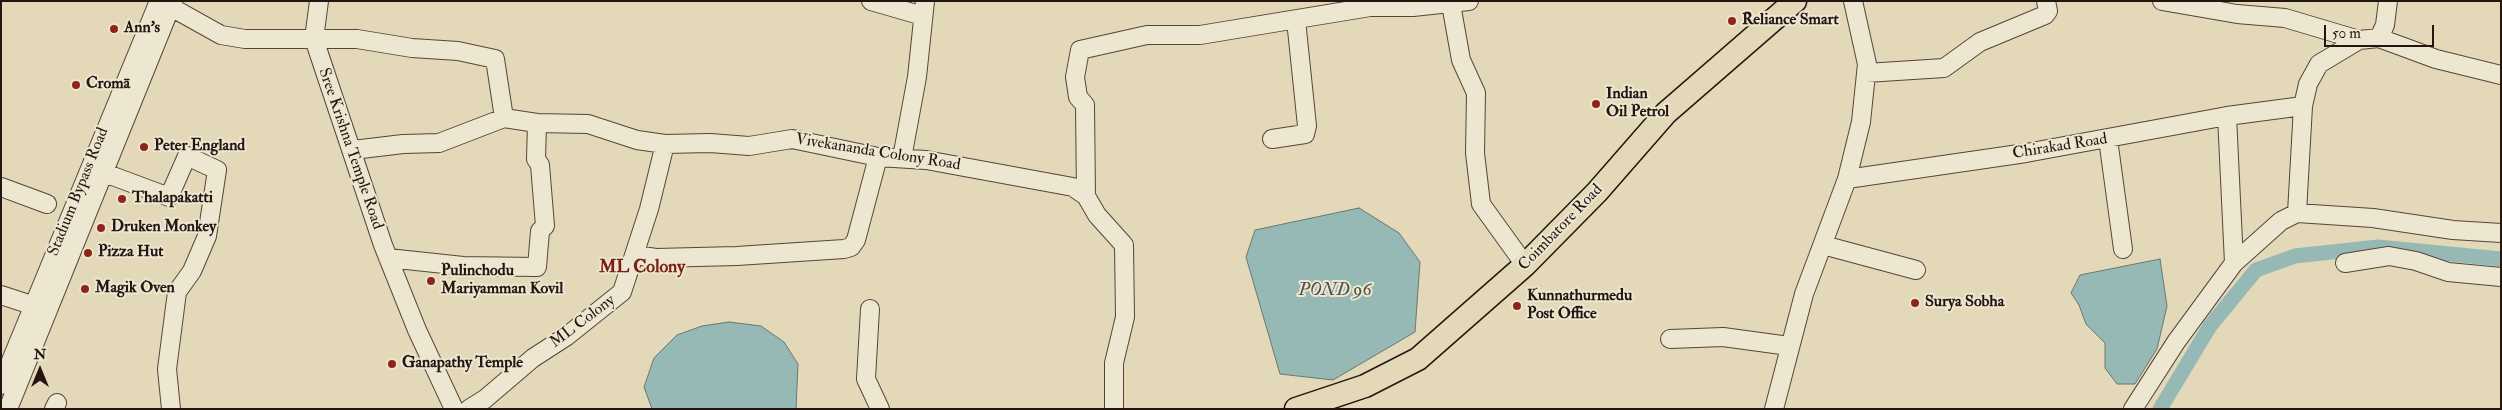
<!DOCTYPE html>
<html>
<head>
<meta charset="utf-8">
<style>
	body { margin:0 }
	#map { position:relative; width:2502px; height:410px; overflow:hidden; background:#e3d8b8; font-family:"IM FELL Double Pica",serif }
	canvas { display:block }
	.frame { position:absolute; inset:0; border:2px solid #241510; pointer-events:none }
	.north { position:absolute; left:15px; top:345px; width:50px; height:50px; -webkit-text-stroke:4px #ede6d1; paint-order:stroke; rotate:0deg; font-size:14px; font-weight:700; line-height:20px; text-align:center; color:#241510 }
	.north::after { content:''; display:block; margin:auto; width:18px; height:22px; background:#241510; clip-path:polygon(50% 0,100% 100%,50% 72%,0 100%) }
	.scale { position:absolute; left:2324px; top:25px; width:110px; height:22px; box-sizing:border-box; border:2px solid #241510; border-top:0; padding-left:6px; font-size:15px; line-height:18px; white-space:nowrap; color:#241510; -webkit-text-stroke:4px #ede6d1; paint-order:stroke }
</style>
</head>
<body>
<div id="map">
<canvas width="2502" height="410"></canvas>
<div class="frame"></div>
<div class="north">N</div>
<div class="scale">50 m</div>
</div>
<script>
const g = document.querySelector('canvas').getContext('2d');
g.lineJoin = 'round';
function paint(path, color) { g.fillStyle = color; g.fill(path, 'evenodd'); }
const shape = rows => new Path2D(rows.map(r => 'M' + r).join(''));
function strokePath(path, color, width, dash) { g.strokeStyle = color; g.lineWidth = width; g.lineCap = dash ? 'butt' : 'round'; g.setLineDash(dash || []); g.stroke(path); }
function write(font, color, halo, rows, align = 'center') {
  g.font = font + ' "IM FELL Double Pica",serif'; g.lineWidth = 4; g.setLineDash([]); g.textBaseline = 'middle'; g.strokeStyle = halo; g.fillStyle = color; for (const [text, x, y, turn = 0] of rows) {
    g.save(); g.translate(x, y); g.rotate((+turn || 0) * Math.PI / 180); g.textAlign = isNaN(turn) ? turn : align; if (halo) g.strokeText(text, 0, 0); g.fillText(text, 0, 0); g.restore();
  }
}
const water = shape([
	[1359,208,1399,233,1420,262,1415,332,1333,380,1280,374,1246,257,1255,230,1359,208],
	[2160,259,2167,306,2157,349,2135,384,2117,384,2105,368,2105,343,2086,324,2079,305,2071,293,2080,275,2160,259],
	[729,322,761,326,784,342,798,364,796,409,652,409,644,387,654,358,677,335,702,326,729,322]
]);
paint(water, '#96b9b6');
strokePath(water, '#687774', 1);
strokePath(shape([
	[2160,409,2210,326,2256,270,2295,256,2378,247,2501,259]
]), '#96b9b6', 15);
const minor = shape([
	[160,1,221,35,245,39,314,39,383,245,417,330,454,409],
	[319,1,314,39,357,39,412,48,458,51,495,59,504,118,537,123,588,124,637,140,665,144,710,143,749,146,792,139,878,157,926,160,1073,187,1086,196,1097,215,1124,245,1125,317,1114,363,1114,409],
	[871,1,923,16],
	[1853,1,1867,64,1861,122,1847,179,2026,153,2227,116,2303,106,2308,84,2319,64,2359,40,2379,38,2385,25,2388,1],
	[2162,1,2237,14,2285,18,2359,40],
	[1451,4,1461,60,1476,93,1475,153,1481,204,1525,265],
	[2379,38,2436,59,2501,75],
	[1866,73,1944,68,1980,42,2045,15,2048,11,2046,1],
	[2227,116,2234,263],
	[1272,139,1305,134,1307,126,1296,20],
	[2108,139,2123,249],
	[353,150,403,144,439,143,504,118],
	[902,158,917,77,925,1],
	[102,172,169,197,187,156,217,170,207,236,192,271,177,292,167,369,171,409],
	[1,187,47,204],
	[1086,196,1085,105,1078,97,1075,77,1080,50,1147,35,1200,35,1370,7,1413,7,1469,1],
	[2297,213,2303,106],
	[1823,245,1916,270],
	[635,255,656,258,737,256,844,249,851,247,856,240,878,157],
	[388,258,463,266,537,267,540,231,545,226,540,165,536,159,537,123],
	[2345,263,2389,256,2416,261,2448,272,2501,277],
	[1,295,44,309],
	[870,309,866,379,880,409],
	[1670,339,1723,337,1789,346],
	[1,385,159,1],
	[8,409,173,1],
	[54,409,57,403],
	[469,409,485,399,533,358,567,336,622,292,649,209,665,144],
	[1774,409,1804,294,1847,179],
	[2133,409,2176,342,2234,263,2281,221,2297,213,2373,218,2453,230,2501,233]
]);
const major = shape([
	[1296,409,1365,386,1418,359,1525,265,1597,192,1666,113,1795,1]
]);
strokePath(minor, '#54463a', 20);
strokePath(major, '#241510', 25);
strokePath(minor, '#ede6d1', 18);
strokePath(major, '#e3d8b8', 22);
for (const [x, y, r, color] of [
	[1732,21,5,"#8f2418"],
	[114,29,5,"#8f2418"],
	[76,85,5,"#8f2418"],
	[1596,104,5,"#8f2418"],
	[144,147,5,"#8f2418"],
	[122,199,5,"#8f2418"],
	[101,228,5,"#8f2418"],
	[88,253,5,"#8f2418"],
	[431,281,5,"#8f2418"],
	[85,289,5,"#8f2418"],
	[1915,303,5,"#8f2418"],
	[1517,306,5,"#8f2418"],
	[392,364,5,"#8f2418"]
]) { const dot = new Path2D(); dot.arc(x, y, r, 0, 2 * Math.PI); g.fillStyle = color; g.fill(dot); strokePath(dot, '#ede6d1', 2); }
write('bold 16px', '#241510', '#ede6d1', [
	["Reliance Smart",1742,21],
	["Ann's",124,29],
	["Cromā",86,85],
	["Indian",1606,95],
	["Oil Petrol",1606,113],
	["Peter England",154,147],
	["Thalapakatti",132,199],
	["Druken Monkey",111,228],
	["Pizza Hut",98,253],
	["Pulinchodu",441,272],
	["Mariyamman Kovil",441,290],
	["Magik Oven",95,289],
	["Kunnathurmedu",1527,297],
	["Post Office",1527,315],
	["Surya Sobha",1925,303],
	["Ganapathy Temple",402,364]
], 'left');
write('16px', '#241510', '#ede6d1', [
	["Chirakad Road",2060,147,-9],
	["Sree Krishna Temple Road",350,149,71],
	["Vivekananda Colony Road",878,153,9],
	["Stadium Bypass Road",79,192,-68],
	["Coimbatore Road",1561,228,-46],
	["ML Colony",583,322,-37]
]);
write('bold 18px', '#7a1f14', '#ede6d1', [
	["ML Colony",642,268]
]);
write('italic 18px', '#4c4e4a', '#ede6d1', [
	["POND 96",1335,291]
]);
</script>
</body>
</html>
